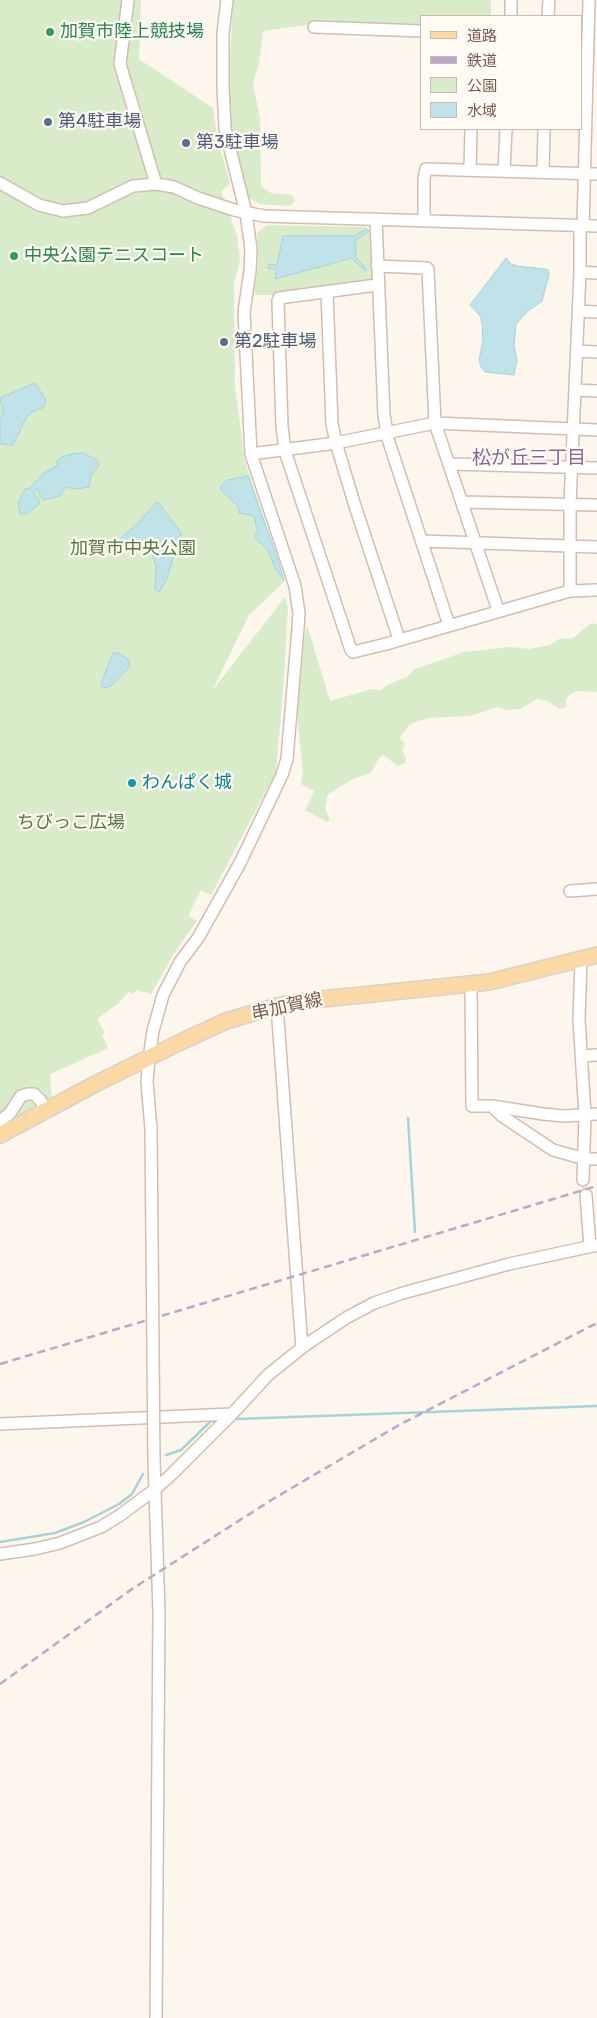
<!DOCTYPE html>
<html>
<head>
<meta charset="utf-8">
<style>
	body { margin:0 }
	#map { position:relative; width:597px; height:2018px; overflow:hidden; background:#fdf6ec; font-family:Rubik,"Noto Sans JP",sans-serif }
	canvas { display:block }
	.legend { position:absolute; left:420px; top:15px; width:162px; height:115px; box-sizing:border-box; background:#fffaf3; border:1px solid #cabbb1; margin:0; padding:6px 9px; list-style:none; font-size:15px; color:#7a5c4d }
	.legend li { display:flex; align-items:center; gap:10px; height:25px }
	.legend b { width:25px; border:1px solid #cabbb1 }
</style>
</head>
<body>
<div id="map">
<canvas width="597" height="2018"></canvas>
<ul class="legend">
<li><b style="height:6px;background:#fbd9a5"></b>道路</li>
<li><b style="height:6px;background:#b9a8c9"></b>鉄道</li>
<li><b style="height:14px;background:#d8ecc9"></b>公園</li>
<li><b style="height:14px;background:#bfe3e8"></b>水域</li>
</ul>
</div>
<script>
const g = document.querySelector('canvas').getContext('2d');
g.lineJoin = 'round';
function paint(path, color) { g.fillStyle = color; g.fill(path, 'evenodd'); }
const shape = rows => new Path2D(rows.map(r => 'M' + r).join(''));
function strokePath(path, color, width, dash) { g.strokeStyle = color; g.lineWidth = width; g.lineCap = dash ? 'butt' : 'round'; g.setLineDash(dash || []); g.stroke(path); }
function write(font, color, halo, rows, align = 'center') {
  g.font = font + ' Rubik,"Noto Sans JP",sans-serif'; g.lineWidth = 4.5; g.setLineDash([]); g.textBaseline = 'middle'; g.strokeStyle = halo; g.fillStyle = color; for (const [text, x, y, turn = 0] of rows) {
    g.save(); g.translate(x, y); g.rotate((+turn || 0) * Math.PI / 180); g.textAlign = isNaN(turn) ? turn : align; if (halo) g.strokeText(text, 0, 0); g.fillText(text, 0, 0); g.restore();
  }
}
paint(shape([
	[0,0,141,0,139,59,213,108,218,142,230,183,221,192,237,235,240,260,234,283,235,387,245,462,285,581,249,615,212,691,285,597,288,608,283,690,276,772,211,895,201,890,188,916,197,921,176,950,151,994,137,990,132,994,128,992,119,1003,97,1019,105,1033,102,1035,108,1048,50,1074,52,1100,0,1129],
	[233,0,491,0,491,16,421,16,421,26,313,24,263,31,259,63,253,83,260,119,261,186,271,193,292,195,295,201,290,206,259,204,248,197,234,143,230,121,228,99],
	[267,225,365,227,370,231,372,279,369,281,277,295,254,295,258,264,257,233],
	[591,623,597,624,597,692,578,691,570,694,566,700,567,707,560,709,547,701,537,699,520,709,506,710,497,707,470,716,428,718,410,724,399,738,405,744,402,751,406,757,405,763,398,766,383,755,379,758,371,773,355,778,328,794,325,808,330,820,327,822,305,810,314,791,301,784,303,772,296,702,300,661,307,625,330,701,372,689,381,690,387,685,407,677,415,669,464,652,511,647,529,649,550,645,559,639,573,638]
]), '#d8ecc9');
const water = shape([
	[366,229,369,231,355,241,356,257,367,270,364,270,352,258,275,279,277,270,268,268,269,264,277,265,283,236,355,236,366,229],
	[506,258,511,264,517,266,545,269,548,270,549,275,542,301,528,311,516,324,514,346,517,361,514,375,485,372,481,367,479,360,483,340,482,325,481,317,470,305,506,258],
	[35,383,46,400,44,407,32,412,26,418,13,445,0,444,0,422,3,412,0,398,35,383],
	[76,453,84,453,98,461,99,465,91,476,89,487,77,489,65,487,60,496,43,500,36,488,33,493,39,499,39,504,27,514,20,514,18,503,25,489,30,488,44,473,57,466,57,461,61,457,76,453],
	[248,476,277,557,284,580,275,568,268,550,254,537,258,530,256,526,255,518,251,515,239,513,238,506,221,490,221,486,227,480,248,476],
	[156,503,159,503,181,533,166,581,159,592,155,589,156,566,151,552,143,547,127,547,121,542,121,538,137,524,156,503],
	[113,653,119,653,126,658,129,660,130,666,111,686,105,688,101,685,102,681,113,653]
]);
paint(water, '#bfe3e8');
strokePath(water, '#a5d3da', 1);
strokePath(shape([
	[408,1118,415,1232],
	[237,1419,597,1406],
	[166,1455,181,1450,212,1420],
	[0,1542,55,1533,84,1522,119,1504,132,1494,143,1474]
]), '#a5d3da', 2.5);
const minor = shape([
	[128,0,120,64,156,184],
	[511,16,511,0],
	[548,16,549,0],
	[314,27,421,31],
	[470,170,471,129],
	[504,171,506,129],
	[543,172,544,129],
	[0,183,39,205,63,211,88,208,133,186,156,184,174,187,198,198,234,210,264,216,597,226],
	[376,219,384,415,388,439,449,625],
	[424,220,424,178,426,169,597,174],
	[583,226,589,0],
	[377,266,427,268,428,270,435,423,498,610],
	[580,272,597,273],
	[377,285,279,298,278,301,282,426,285,451,351,650,353,652,386,644,570,591,597,590],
	[327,292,332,424,336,443,355,506,399,639],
	[579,311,597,312],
	[577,351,597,352],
	[575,390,597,391],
	[251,454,336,443,435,423,597,430],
	[450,464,597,468],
	[462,502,597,505],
	[423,541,597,547],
	[570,591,570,504,580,272,580,226],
	[570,891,597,889],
	[581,959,579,1019,585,1115,583,1180],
	[471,985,472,1106,492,1106,502,1116,553,1150,585,1159,597,1159],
	[277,1006,302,1348],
	[581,1056,597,1055],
	[492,1106,543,1114,564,1116,597,1114],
	[0,1121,10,1113,21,1096,28,1094,34,1094,41,1101,45,1110],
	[151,1129,147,1081,149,1058,153,1031,163,995,180,962,198,938,240,863,282,775,287,759,298,628,299,613,295,586,251,454,244,312,250,271,251,249,246,213,225,129,223,87,223,33,227,0],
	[586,1195,590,1246],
	[0,1424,232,1414],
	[154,1461,159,1612,156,2018],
	[0,1554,35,1549,60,1543,101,1527,119,1516,154,1490,171,1475,232,1414,268,1375,304,1346,346,1318,374,1303,403,1293,509,1264,597,1245]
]);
const major = shape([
	[0,1135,97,1083,187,1039,226,1021,277,1006,303,1001,489,982,597,955]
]);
strokePath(minor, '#d1beb0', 14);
strokePath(major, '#dad1cd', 18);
strokePath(minor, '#fff', 11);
strokePath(major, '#fbd9a5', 15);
strokePath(shape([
	[0,1364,597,1186],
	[0,1684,132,1589,273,1499,399,1425,597,1323]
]), '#b9a8c9', 2.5, [8, 5]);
const minorBridge = shape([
	[151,1129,154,1461]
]);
strokePath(minorBridge, '#d1beb0', 14, []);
strokePath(minorBridge, '#fff', 11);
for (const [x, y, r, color] of [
	[50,32,5,"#2e9e5b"],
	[48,122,5,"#5c6f8a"],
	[186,143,5,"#5c6f8a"],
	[14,256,5,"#2e9e5b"],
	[224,342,5,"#5c6f8a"],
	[132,783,5,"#0f9aa8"]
]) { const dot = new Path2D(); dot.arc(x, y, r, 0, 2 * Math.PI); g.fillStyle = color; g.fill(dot); strokePath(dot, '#fffaf3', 2); }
write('18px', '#27864d', '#fffaf3', [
	["加賀市陸上競技場",60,32],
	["中央公園テニスコート",24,256]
], 'left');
write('18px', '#4e5e75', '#fffaf3', [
	["第4駐車場",58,122],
	["第3駐車場",196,143],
	["第2駐車場",234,342]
], 'left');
write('18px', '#537a41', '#fffaf3', [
	["加賀市中央公園",133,549],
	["ちびっこ広場",71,823]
]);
write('18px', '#0d838f', '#fffaf3', [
	["わんぱく城",142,783]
], 'left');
write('18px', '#7a5c4d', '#fffaf3', [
	["串加賀線",287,1007,-12]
]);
write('19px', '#846695', '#fffaf3', [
	["松が丘三丁目",529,459]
]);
</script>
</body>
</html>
